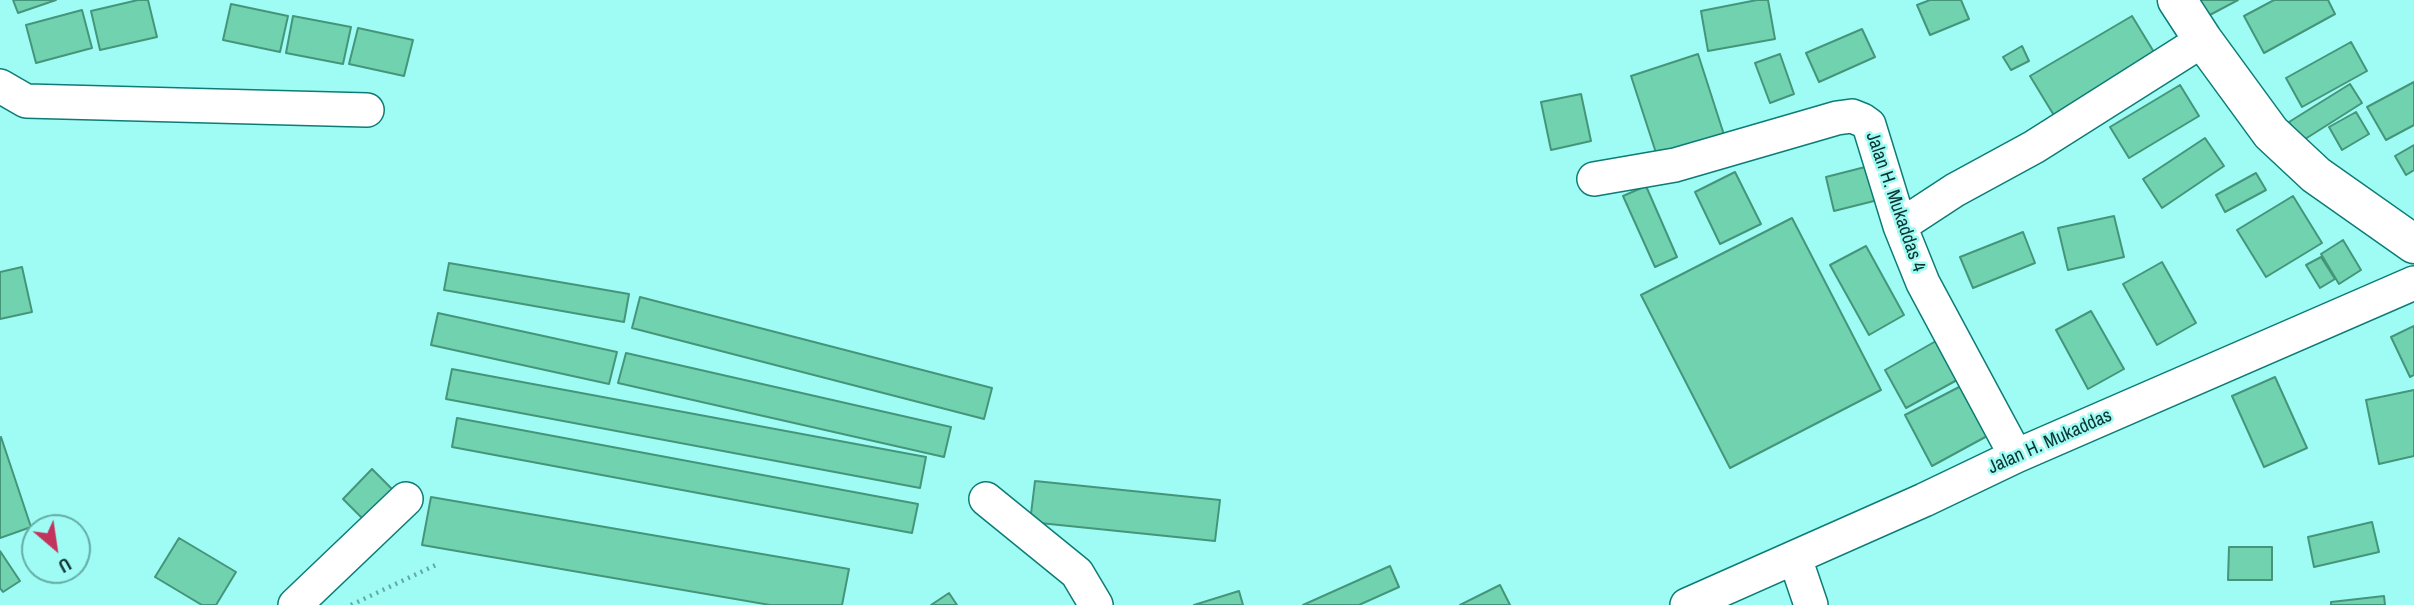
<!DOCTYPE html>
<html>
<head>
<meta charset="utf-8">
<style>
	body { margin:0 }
	#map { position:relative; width:2414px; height:605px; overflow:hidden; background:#9ffcf4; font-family:"Archivo Narrow",sans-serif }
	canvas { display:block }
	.north { position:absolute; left:21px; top:514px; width:70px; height:70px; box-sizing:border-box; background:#9ffcf4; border:2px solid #65ada7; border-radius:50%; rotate:151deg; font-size:19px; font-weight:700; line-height:28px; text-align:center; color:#0d3633 }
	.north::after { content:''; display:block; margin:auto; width:24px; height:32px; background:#c3345d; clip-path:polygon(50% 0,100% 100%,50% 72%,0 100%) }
</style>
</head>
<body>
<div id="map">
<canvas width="2414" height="605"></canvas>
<div class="north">U</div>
</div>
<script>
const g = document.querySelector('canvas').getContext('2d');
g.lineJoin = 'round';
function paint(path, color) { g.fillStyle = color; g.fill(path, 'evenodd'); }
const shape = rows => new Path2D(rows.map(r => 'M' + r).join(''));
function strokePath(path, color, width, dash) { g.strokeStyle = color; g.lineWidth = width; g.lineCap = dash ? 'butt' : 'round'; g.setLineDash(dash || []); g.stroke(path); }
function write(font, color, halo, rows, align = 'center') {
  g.font = font + ' "Archivo Narrow",sans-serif'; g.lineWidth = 5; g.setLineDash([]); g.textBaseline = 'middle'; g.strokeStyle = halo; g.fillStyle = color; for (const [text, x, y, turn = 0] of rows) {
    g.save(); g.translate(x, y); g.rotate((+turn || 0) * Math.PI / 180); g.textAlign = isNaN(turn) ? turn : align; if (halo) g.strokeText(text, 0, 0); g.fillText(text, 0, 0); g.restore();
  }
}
const building = shape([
	[13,0,56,0,18,13,13,0],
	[138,0,148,0,157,37,100,50,91,11,138,0],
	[1757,0,1768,0,1775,39,1708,51,1701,11,1757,0],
	[1930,0,1961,0,1969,19,1930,35,1917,5,1930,0],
	[2197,0,2238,0,2206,17,2197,0],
	[2274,0,2328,0,2335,14,2264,53,2244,16,2274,0],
	[231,4,288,16,280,52,223,40,231,4],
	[82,10,92,48,36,63,26,25,82,10],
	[293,16,351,27,343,64,286,53,293,16],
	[2132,16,2160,62,2058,122,2030,76,2132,16],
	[358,28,413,40,404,76,349,64,358,28],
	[1862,29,1875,57,1819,82,1806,53,1862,29],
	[2351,42,2367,71,2302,107,2286,78,2351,42],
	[2022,46,2029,61,2011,70,2003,57,2022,46],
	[1698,54,1726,141,1659,162,1631,76,1698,54],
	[1780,54,1794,94,1770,103,1755,63,1780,54],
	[2414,82,2414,125,2386,140,2367,107,2414,82],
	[2350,84,2362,103,2302,141,2289,122,2350,84],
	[2180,85,2199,116,2129,158,2110,127,2180,85],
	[1581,94,1591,141,1551,150,1541,102,1581,94],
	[2356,112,2369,134,2342,150,2329,127,2356,112],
	[2205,138,2224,166,2162,208,2143,179,2205,138],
	[2414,145,2414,170,2406,175,2395,156,2414,145],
	[1873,165,1882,199,1834,211,1826,177,1873,165],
	[1735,172,1761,224,1720,244,1695,192,1735,172],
	[2256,173,2266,190,2225,212,2216,195,2256,173],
	[1646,186,1677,257,1655,267,1623,196,1646,186],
	[2293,196,2322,243,2266,277,2237,230,2293,196],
	[2114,216,2124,257,2068,270,2058,228,2114,216],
	[1792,218,1881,390,1730,468,1641,295,1792,218],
	[2023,232,2035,263,1973,288,1960,257,2023,232],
	[2343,240,2361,270,2339,284,2321,254,2343,240],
	[1866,246,1904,315,1869,335,1830,265,1866,246],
	[2321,257,2335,279,2320,288,2306,265,2321,257],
	[2162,262,2196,323,2157,345,2123,284,2162,262],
	[449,263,629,294,624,322,444,290,449,263],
	[22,267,32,312,0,319,0,272,22,267],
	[640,297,992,388,984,419,632,328,640,297],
	[2091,311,2124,369,2088,389,2056,330,2091,311],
	[438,313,617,352,609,384,431,345,438,313],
	[2414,326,2414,375,2410,377,2391,337,2414,326],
	[1936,341,1957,380,1906,408,1885,370,1936,341],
	[626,353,951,427,944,457,618,383,626,353],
	[452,369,926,457,920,488,446,399,452,369],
	[2275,377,2307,448,2264,467,2232,396,2275,377],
	[1963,385,1989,435,1932,466,1905,415,1963,385],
	[2414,390,2414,456,2379,464,2366,400,2414,390],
	[457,418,918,504,912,533,452,447,457,418],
	[1,437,31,527,0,538,0,438,1,437],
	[372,469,397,494,368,524,343,499,372,469],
	[1035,481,1220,500,1215,541,1030,522,1035,481],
	[431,497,849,569,842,605,770,605,422,545,431,497],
	[2372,522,2379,552,2314,567,2308,537,2372,522],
	[179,538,236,572,216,605,202,605,155,577,179,538],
	[2229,547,2272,547,2272,580,2228,580,2229,547],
	[0,551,20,581,3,592,0,588,0,551],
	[1390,566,1399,587,1359,605,1303,605,1390,566],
	[1500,585,1510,605,1460,605,1500,585],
	[1239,591,1243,605,1194,605,1239,591],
	[949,593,957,605,931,605,949,593],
	[2384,596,2385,605,2331,605,2331,602,2384,596]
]);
paint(building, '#71d2b0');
strokePath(building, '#45957a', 2);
const minor = shape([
	[0,86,26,101,367,110],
	[1594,179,1675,165,1837,118,1852,116,1862,120,1869,125,1900,226,1923,283,2016,456],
	[1900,226,1955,190,2034,147,2203,40],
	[986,499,1077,573,1096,605],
	[1795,558,1811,605],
	[295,605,406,499],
	[1687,605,1924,500,2016,456,2414,283]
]);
const tertiary = shape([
	[2177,0,2203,40,2271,133,2316,175,2414,244]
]);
strokePath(minor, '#0d7c76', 36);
strokePath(tertiary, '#0d7c76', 41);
strokePath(shape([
	[351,605,438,564]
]), '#62a9a3', 4.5, [2, 5]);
strokePath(minor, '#fff', 33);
strokePath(tertiary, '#fff', 38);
write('19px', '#0d3633', '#9ffcf4', [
	["Jalan H. Mukaddas 4",1895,202,71],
	["Jalan H. Mukaddas",2050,442,-24]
]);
</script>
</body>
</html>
